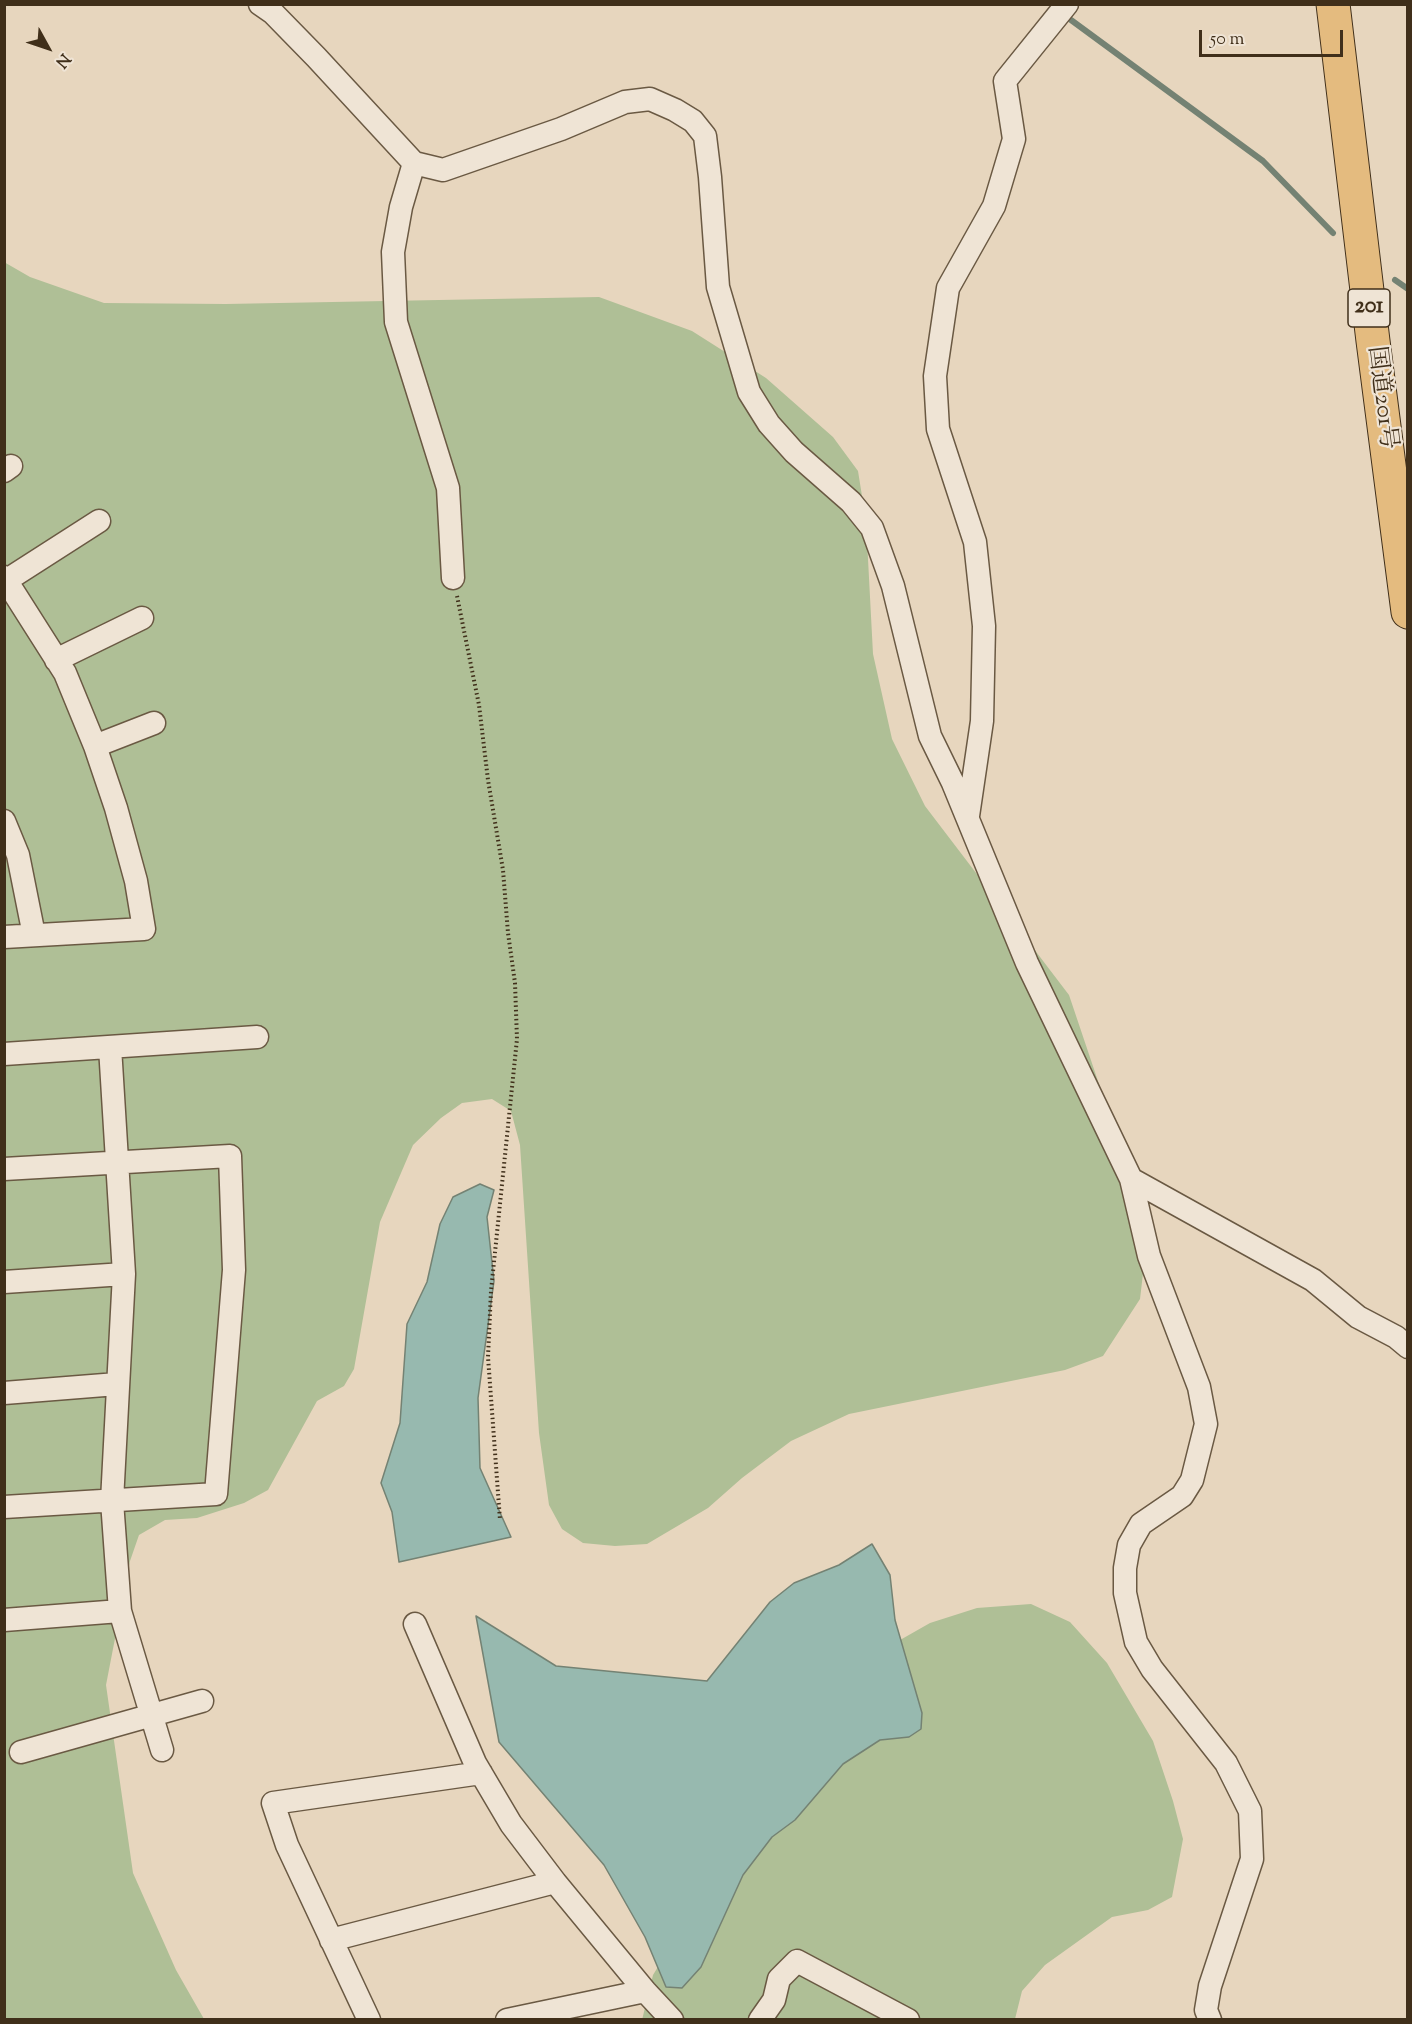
<!DOCTYPE html>
<html>
<head>
<meta charset="utf-8">
<style>
	body { margin:0 }
	#map { position:relative; width:1412px; height:2024px; overflow:hidden; background:#e7d6be; font-family:"Sorts Mill Goudy",serif }
	canvas { display:block }
	.frame { position:absolute; inset:0; border:6px solid #402f1a; pointer-events:none }
	.north { position:absolute; left:18px; top:18px; width:60px; height:60px; -webkit-text-stroke:4px #efe4d5; paint-order:stroke; rotate:130deg; font-size:16px; font-weight:700; line-height:24px; text-align:center; color:#402f1a }
	.north::after { content:''; display:block; margin:auto; width:21px; height:27px; background:#402f1a; clip-path:polygon(50% 0,100% 100%,50% 72%,0 100%) }
	.scale { position:absolute; left:1199px; top:30px; width:144px; height:27px; box-sizing:border-box; border:3px solid #402f1a; border-top:0; padding-left:8px; font-size:18px; line-height:21px; white-space:nowrap; color:#402f1a; -webkit-text-stroke:4px #efe4d5; paint-order:stroke }
</style>
</head>
<body>
<div id="map">
<canvas width="1412" height="2024"></canvas>
<div class="frame"></div>
<div class="north">N</div>
<div class="scale">50 m</div>
</div>
<script>
const g = document.querySelector('canvas').getContext('2d');
g.lineJoin = 'round';
function paint(path, color) { g.fillStyle = color; g.fill(path, 'evenodd'); }
const shape = rows => new Path2D(rows.map(r => 'M' + r).join(''));
function strokePath(path, color, width, dash) { g.strokeStyle = color; g.lineWidth = width; g.lineCap = dash ? 'butt' : 'round'; g.setLineDash(dash || []); g.stroke(path); }
function write(font, color, halo, rows, align = 'center') {
  g.font = font + ' "Sorts Mill Goudy","Noto Serif JP",serif'; g.lineWidth = 4.5; g.setLineDash([]); g.textBaseline = 'middle'; g.strokeStyle = halo; g.fillStyle = color; for (const [text, x, y, turn = 0] of rows) {
    g.save(); g.translate(x, y); g.rotate((+turn || 0) * Math.PI / 180); g.textAlign = isNaN(turn) ? turn : align; if (halo) g.strokeText(text, 0, 0); g.fillText(text, 0, 0); g.restore();
  }
}
paint(shape([
	[4,262,30,277,104,303,226,304,599,297,692,331,766,378,833,437,858,471,866,521,873,654,892,739,925,806,1069,995,1134,1188,1144,1265,1140,1299,1103,1356,1065,1370,849,1414,791,1441,742,1478,708,1508,647,1544,615,1546,583,1543,562,1529,549,1505,539,1433,520,1145,511,1111,492,1099,462,1103,441,1118,413,1145,380,1222,354,1369,344,1386,317,1401,268,1490,244,1503,197,1518,165,1520,139,1535,130,1561,106,1685,133,1873,176,1970,204,2019,5,2019],
	[1031,1604,1070,1622,1107,1663,1153,1741,1173,1801,1183,1839,1172,1897,1148,1910,1112,1917,1045,1965,1022,1991,1015,2019,642,2020,653,1975,712,1878,886,1648,930,1623,977,1608]
]), '#afbf96');
const water = shape([
	[480,1184,494,1190,487,1217,494,1281,478,1398,480,1468,511,1537,399,1562,392,1512,381,1483,400,1423,407,1324,427,1282,440,1224,453,1197,480,1184],
	[872,1544,890,1575,895,1620,922,1713,921,1729,909,1737,880,1740,843,1764,795,1820,772,1837,743,1875,701,1967,682,1988,666,1987,645,1937,604,1865,499,1742,476,1616,556,1666,707,1681,770,1602,794,1583,839,1565,872,1544]
]);
paint(water, '#97b9af');
strokePath(water, '#748273', 1.5);
strokePath(shape([
	[1071,20,1263,161,1333,233],
	[1395,280,1408,289]
]), '#748273', 6);
const minor = shape([
	[260,4,273,13,316,57,414,163,443,170,561,129,625,102,650,99,675,110,693,121,705,136,710,177,718,287,749,392,769,424,794,452,851,502,872,528,893,586,930,736,953,783,1027,963,1131,1179,1149,1256,1199,1387,1206,1424,1192,1480,1182,1496,1141,1524,1129,1545,1125,1568,1125,1593,1136,1642,1152,1669,1226,1763,1250,1811,1252,1859,1210,1986,1206,2010,1210,2020],
	[414,163,401,207,393,252,396,322,448,488,453,578],
	[4,471,11,466],
	[4,577,65,673,95,746,116,808,136,881,144,929,4,937],
	[7,580,99,521],
	[56,660,142,618],
	[95,746,154,723],
	[968,816,982,721,984,626,975,542,938,429,935,376,948,288,994,206,1014,139,1005,81,1067,4],
	[4,821,18,855,34,935],
	[110,1047,124,1274,112,1501,120,1611,162,1750],
	[4,1054,257,1037],
	[4,1169,230,1156,234,1270,216,1494,4,1507],
	[1131,1179,1313,1280,1358,1317,1396,1337,1408,1347],
	[4,1282,124,1274],
	[4,1393,117,1384],
	[4,1620,120,1611],
	[415,1624,475,1763,511,1824,555,1882,645,1991,672,2020],
	[21,1752,202,1701],
	[331,1940,555,1882],
	[369,2020,287,1845,273,1803,481,1773],
	[507,2020,645,1991],
	[760,2020,774,2000,779,1979,797,1961,908,2020]
]);
const trunk = shape([
	[1333,4,1373,341,1408,612]
]);
strokePath(minor, '#6a5943', 25);
strokePath(trunk, '#402f1a', 35);
strokePath(shape([
	[457,596,479,705,488,780,503,870,508,933,515,983,517,1039,491,1291,488,1357,500,1520]
]), '#402f1a', 4, [1.5, 3]);
strokePath(minor, '#efe4d5', 22);
strokePath(trunk, '#e4bb7f', 33);
for (const [x, y, w] of [
	[1369,308,42]
]) { const box = new Path2D(); box.roundRect(x - w / 2, y - 19, w, 38, 4.5); g.fillStyle = '#efe4d5'; g.fill(box); strokePath(box, '#402f1a', 1.5); }
write('bold 22px', '#402f1a', null, [
	["201",1369,308]
]);
write('24px', '#402f1a', '#efe4d5', [
	["国道201号",1380,398,83]
]);
</script>
</body>
</html>
